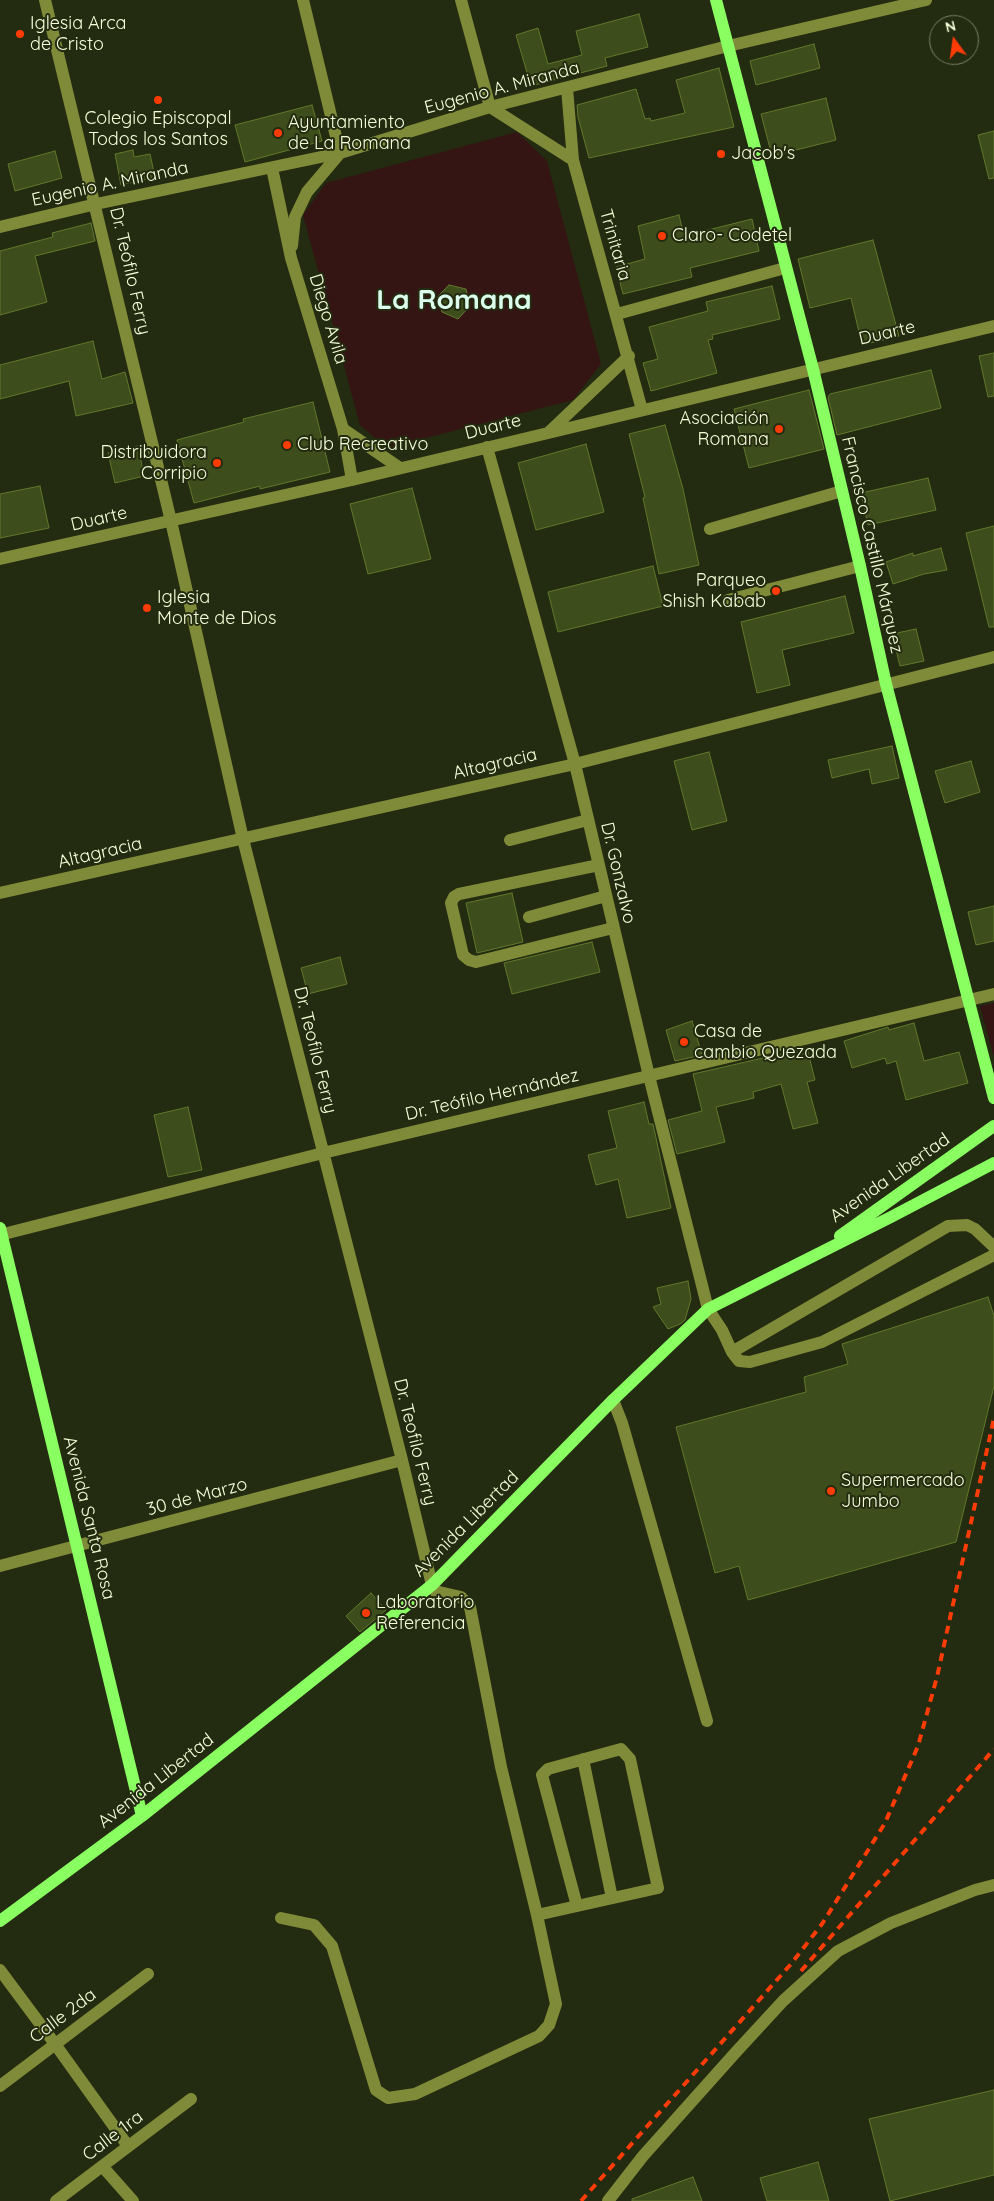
<!DOCTYPE html>
<html>
<head>
<meta charset="utf-8">
<style>
	body { margin:0 }
	#map { position:relative; width:994px; height:2201px; overflow:hidden; background:#232b10; font-family:Quicksand,sans-serif }
	canvas { display:block }
	.north { position:absolute; left:929px; top:15px; width:50px; height:50px; box-sizing:border-box; background:#232b10; border:1px solid #788061; border-radius:50%; rotate:346deg; font-size:14px; font-weight:700; line-height:20px; text-align:center; color:#f7ffda }
	.north::after { content:''; display:block; margin:auto; width:18px; height:22px; background:#ff3b06; clip-path:polygon(50% 0,100% 100%,50% 72%,0 100%) }
</style>
</head>
<body>
<div id="map">
<canvas width="994" height="2201"></canvas>
<div class="north">N</div>
</div>
<script>
const g = document.querySelector('canvas').getContext('2d');
g.lineJoin = 'round';
function paint(path, color) { g.fillStyle = color; g.fill(path, 'evenodd'); }
const shape = rows => new Path2D(rows.map(r => 'M' + r).join(''));
function strokePath(path, color, width, dash) { g.strokeStyle = color; g.lineWidth = width; g.lineCap = dash ? 'butt' : 'round'; g.setLineDash(dash || []); g.stroke(path); }
function write(font, color, halo, rows, align = 'center') {
  g.font = font + ' Quicksand,sans-serif'; g.lineWidth = 4; g.setLineDash([]); g.textBaseline = 'middle'; g.strokeStyle = halo; g.fillStyle = color; for (const [text, x, y, turn = 0] of rows) {
    g.save(); g.translate(x, y); g.rotate((+turn || 0) * Math.PI / 180); g.textAlign = isNaN(turn) ? turn : align; if (halo) g.strokeText(text, 0, 0); g.fillText(text, 0, 0); g.restore();
  }
}
paint(shape([
	[517,132,547,161,601,364,573,400,387,448,360,425,303,215,326,183],
	[994,1003,994,1057,980,1006]
]), '#351513');
const building = shape([
	[639,14,648,47,605,58,607,66,531,86,516,35,538,28,548,64,582,55,576,31,639,14],
	[814,44,820,68,756,85,750,61,814,44],
	[719,68,734,127,589,158,578,117,577,105,636,89,645,119,650,118,651,121,685,113,676,80,719,68],
	[826,98,836,140,772,156,761,114,826,98],
	[312,105,322,141,245,162,235,125,312,105],
	[994,131,994,178,989,179,978,135,994,131],
	[133,150,134,157,150,154,155,177,121,185,115,154,133,150],
	[55,151,62,178,15,191,8,164,55,151],
	[679,215,684,236,752,219,759,251,690,268,692,277,623,294,616,267,645,259,638,226,679,215],
	[91,223,95,241,35,256,47,302,0,315,0,251,53,237,52,233,91,223],
	[873,240,899,336,862,345,851,298,810,308,798,259,873,240],
	[449,285,466,289,470,306,458,319,442,312,437,297,449,285],
	[772,286,780,319,712,335,713,339,708,340,717,373,651,391,643,363,658,359,649,327,708,311,706,302,772,286],
	[93,341,102,379,125,372,133,403,76,416,69,381,0,399,0,365,93,341],
	[994,353,994,396,988,397,979,356,994,353],
	[931,370,941,408,837,435,828,397,830,394,931,370],
	[809,390,824,449,749,468,734,409,809,390],
	[313,402,330,472,260,489,260,486,194,503,177,440,244,422,243,419,313,402],
	[665,425,683,489,699,565,659,574,643,498,645,497,629,434,665,425],
	[586,444,604,512,536,530,518,463,586,444],
	[138,446,144,476,115,483,108,453,138,446],
	[928,478,936,510,868,525,861,493,928,478],
	[40,486,49,528,0,538,0,494,40,486],
	[412,488,431,559,368,574,350,504,412,488],
	[994,526,994,627,989,627,966,533,994,526],
	[941,548,947,570,924,574,893,584,886,562,913,553,913,556,941,548],
	[653,566,663,606,558,632,548,592,653,566],
	[845,596,854,633,782,650,790,685,757,693,741,622,845,596],
	[916,629,924,661,900,666,892,634,916,629],
	[892,746,899,778,872,784,869,769,832,778,828,760,892,746],
	[709,752,727,821,692,830,674,761,709,752],
	[971,761,980,792,945,803,935,771,971,761],
	[512,893,523,942,477,953,466,903,512,893],
	[994,906,994,941,976,945,968,912,994,906],
	[592,942,600,972,512,994,504,963,592,942],
	[340,957,347,984,308,994,301,968,340,957],
	[692,1021,702,1055,675,1061,666,1030,692,1021],
	[914,1023,924,1061,959,1052,968,1083,906,1100,896,1061,887,1064,885,1058,852,1068,844,1041,888,1027,889,1030,914,1023],
	[807,1048,815,1080,807,1082,818,1123,793,1129,781,1084,753,1092,754,1098,716,1107,725,1142,677,1154,668,1120,702,1111,693,1074,807,1048],
	[644,1102,649,1124,653,1124,671,1208,627,1218,618,1179,596,1185,588,1155,617,1148,608,1111,644,1102],
	[188,1107,202,1170,168,1177,154,1115,188,1107],
	[688,1281,691,1299,685,1320,680,1324,668,1329,653,1307,661,1304,657,1288,688,1281],
	[988,1297,994,1316,994,1386,956,1542,748,1600,739,1566,715,1573,676,1427,806,1392,804,1377,848,1364,842,1344,988,1297],
	[371,1593,386,1610,360,1632,346,1616,371,1593],
	[994,2090,994,2175,890,2201,869,2119,994,2090],
	[818,2162,829,2201,767,2201,760,2178,818,2162],
	[693,2177,702,2201,632,2201,632,2199,693,2177]
]);
paint(building, '#3d4d1b');
strokePath(building, '#61792c', 1);
strokePath(shape([
	[45,0,171,521,243,839,402,1460,432,1585,435,1591,461,1597,470,1607,501,1767,537,1915,556,2004,549,2025,539,2036,415,2094,388,2098,376,2090,332,1946,314,1925,281,1918],
	[461,0,490,107,573,160],
	[567,88,573,160,642,410],
	[272,168,291,258,343,429,352,480],
	[0,227,96,204,340,153,490,107,728,46,926,0],
	[292,246,295,217,307,192,340,153,303,0],
	[617,314,785,268],
	[343,429,400,468],
	[549,432,629,356],
	[487,447,575,764,649,1076,708,1309,722,1330,732,1352,739,1361,750,1362,822,1342,994,1255],
	[710,529,842,491],
	[0,559,352,480,994,326],
	[728,600,860,566],
	[510,840,588,820],
	[599,865,459,894,454,897,451,903,463,955,469,960,476,962,613,928],
	[0,893,575,764,994,657],
	[529,917,606,896],
	[0,1235,323,1153,994,994],
	[732,1352,948,1226,967,1225,975,1229,994,1247],
	[613,1400,622,1423,707,1721],
	[0,1566,402,1460],
	[583,1759,612,1898],
	[537,1915,577,1906,658,1888,630,1759,621,1749,548,1769,542,1775,577,1906],
	[0,1970,55,2044,128,2146],
	[0,2086,148,1974],
	[102,2166,133,2201],
	[56,2201,191,2099],
	[608,2201,643,2156,736,2052,783,2001,838,1951,891,1923,975,1890,994,1885]
]), '#7f8b39', 12);
strokePath(shape([
	[716,0,813,369,860,566,886,684,994,1098],
	[0,1228,142,1816],
	[840,1236,994,1126],
	[0,1921,142,1816,432,1585,613,1400,708,1309,891,1217,994,1163]
]), '#8aff61', 12);
strokePath(shape([
	[801,1971,994,1749],
	[581,2201,791,1964,822,1924,885,1823,918,1746,937,1677,994,1418]
]), '#ff3b06', 4, [8, 6]);
for (const [x, y, r, color] of [
	[20,34,5,"#ff3b06"],
	[158,100,5,"#ff3b06"],
	[278,133,5,"#ff3b06"],
	[721,154,5,"#ff3b06"],
	[662,236,5,"#ff3b06"],
	[779,429,5,"#ff3b06"],
	[287,445,5,"#ff3b06"],
	[217,463,5,"#ff3b06"],
	[776,591,5,"#ff3b06"],
	[147,608,5,"#ff3b06"],
	[684,1042,5,"#ff3b06"],
	[831,1491,5,"#ff3b06"],
	[366,1613,5,"#ff3b06"]
]) { const dot = new Path2D(); dot.arc(x, y, r, 0, 2 * Math.PI); g.fillStyle = color; g.fill(dot); strokePath(dot, '#232b10', 2); }
write('18px', '#f7ffda', '#232b10', [
	["Iglesia Arca",30,24],
	["de Cristo",30,45],
	["Colegio Episcopal",158,119,"center"],
	["Todos los Santos",158,140,"center"],
	["Ayuntamiento",288,123],
	["de La Romana",288,144],
	["Jacob's",731,154],
	["Claro- Codetel",672,236],
	["Asociación",769,419,"right"],
	["Romana",769,440,"right"],
	["Club Recreativo",297,445],
	["Distribuidora",207,453,"right"],
	["Corripio",207,474,"right"],
	["Parqueo",766,581,"right"],
	["Shish Kabab",766,602,"right"],
	["Iglesia",157,598],
	["Monte de Dios",157,619],
	["Casa de",694,1032],
	["cambio Quezada",694,1053],
	["Supermercado",841,1481],
	["Jumbo",841,1502],
	["Laboratorio",376,1603],
	["Referencia",376,1624]
], 'left');
write('18px', '#f7ffda', '#232b10', [
	["Eugenio A. Miranda",502,88,-15],
	["Eugenio A. Miranda",110,184,-12],
	["Trinitaria",615,245,74],
	["Dr. Teófilo Ferry",130,271,77],
	["Diego Avila",328,319,73],
	["Duarte",887,333,-13],
	["Duarte",493,427,-14],
	["Duarte",99,519,-13],
	["Francisco Castillo Márquez",872,545,77],
	["Altagracia",495,764,-13],
	["Altagracia",100,853,-13],
	["Dr. Gonzalvo",618,873,77],
	["Dr. Teofilo Ferry",315,1050,76],
	["Dr. Teófilo Hernández",492,1095,-13],
	["Avenida Libertad",890,1178,-35],
	["Dr. Teofilo Ferry",415,1442,76],
	["30 de Marzo",197,1497,-15],
	["Avenida Santa Rosa",89,1518,76],
	["Avenida Libertad",466,1524,-45],
	["Avenida Libertad",156,1781,-38],
	["Calle 2da",63,2016,-37],
	["Calle 1ra",113,2136,-37]
]);
write('bold 28px', '#dcffed', '#232b10', [
	["La Romana",454,301]
]);
</script>
</body>
</html>
